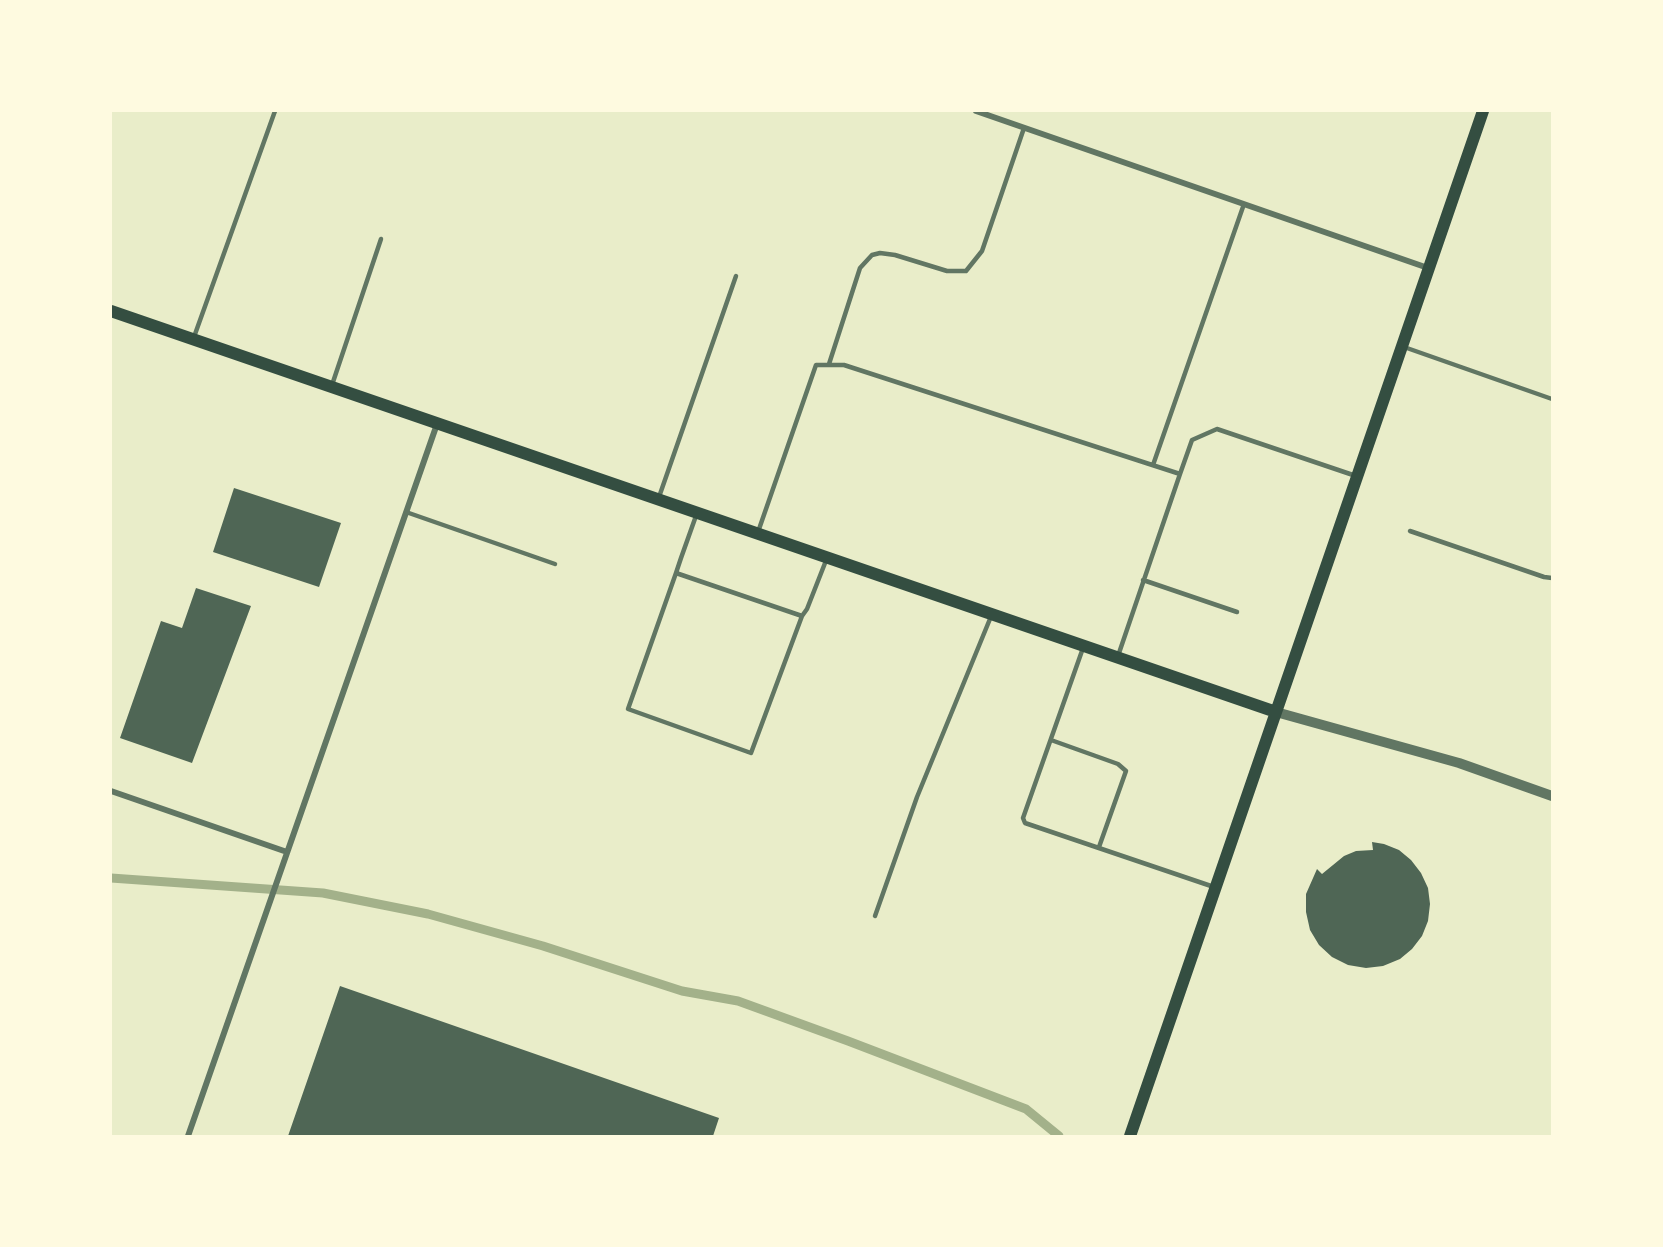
<!DOCTYPE html>
<html>
<head>
<meta charset="utf-8">
<style>
	body { margin:0 }
	#map { position:relative; width:1663px; height:1247px; overflow:hidden; background:#e9edc9; font-family:"Open Sans",sans-serif }
	canvas { display:block }
	.frame { position:absolute; inset:0; border:112px solid #fefae0; pointer-events:none }
</style>
</head>
<body>
<div id="map">
<canvas width="1663" height="1247"></canvas>
<div class="frame"></div>
</div>
<script>
const g = document.querySelector('canvas').getContext('2d');
g.lineJoin = 'round';
const shape = rows => new Path2D(rows.map(r => 'M' + r).join(''));
function strokePath(path, color, width, dash) { g.strokeStyle = color; g.lineWidth = width; g.lineCap = dash ? 'butt' : 'round'; g.setLineDash(dash || []); g.stroke(path); }
function paint(path, color) { g.fillStyle = color; g.fill(path, 'evenodd'); }
strokePath(shape([
	[111,878,323,893,428,914,543,946,682,991,738,1001,848,1041,1026,1109,1059,1136]
]), '#a3b18a', 9);
paint(shape([
	[234,488,341,523,319,587,213,552],
	[196,588,251,606,192,763,120,738,161,621,182,628],
	[1372,842,1384,844,1399,850,1411,860,1421,873,1428,888,1430,904,1428,921,1422,936,1412,949,1400,959,1383,966,1366,968,1348,965,1332,957,1319,945,1310,930,1306,912,1306,894,1317,869,1322,874,1344,856,1356,851,1373,850],
	[340,986,719,1118,713,1136,288,1136]
]), '#4f6655');
strokePath(shape([
	[194,337,275,111],
	[1404,347,1552,399],
	[829,364,860,268,872,255,880,253,895,255,947,271,966,271,982,251,1024,128],
	[332,385,381,239],
	[1153,465,1244,204],
	[1180,474,1192,440,1217,429,1356,476],
	[659,497,736,276],
	[406,512,555,564],
	[1410,531,1544,577,1552,578],
	[758,532,816,365,844,365,1180,474,1118,656],
	[676,573,802,616,751,753,628,709,676,573,681,558,697,513],
	[1143,580,1237,612],
	[802,616,807,609,827,558],
	[1083,648,1023,818,1025,823,1214,887],
	[1051,740,1118,764,1126,771,1099,847],
	[875,916,917,797,992,614]
]), '#617663', 4.5);
strokePath(shape([
	[976,111,1428,268],
	[111,791,287,852],
	[188,1136,437,424]
]), '#617663', 6);
strokePath(shape([
	[1276,712,1459,763,1552,796]
]), '#617663', 10);
strokePath(shape([
	[111,311,1276,712],
	[1130,1136,1483,111]
]), '#344e41', 12);
</script>
</body>
</html>
